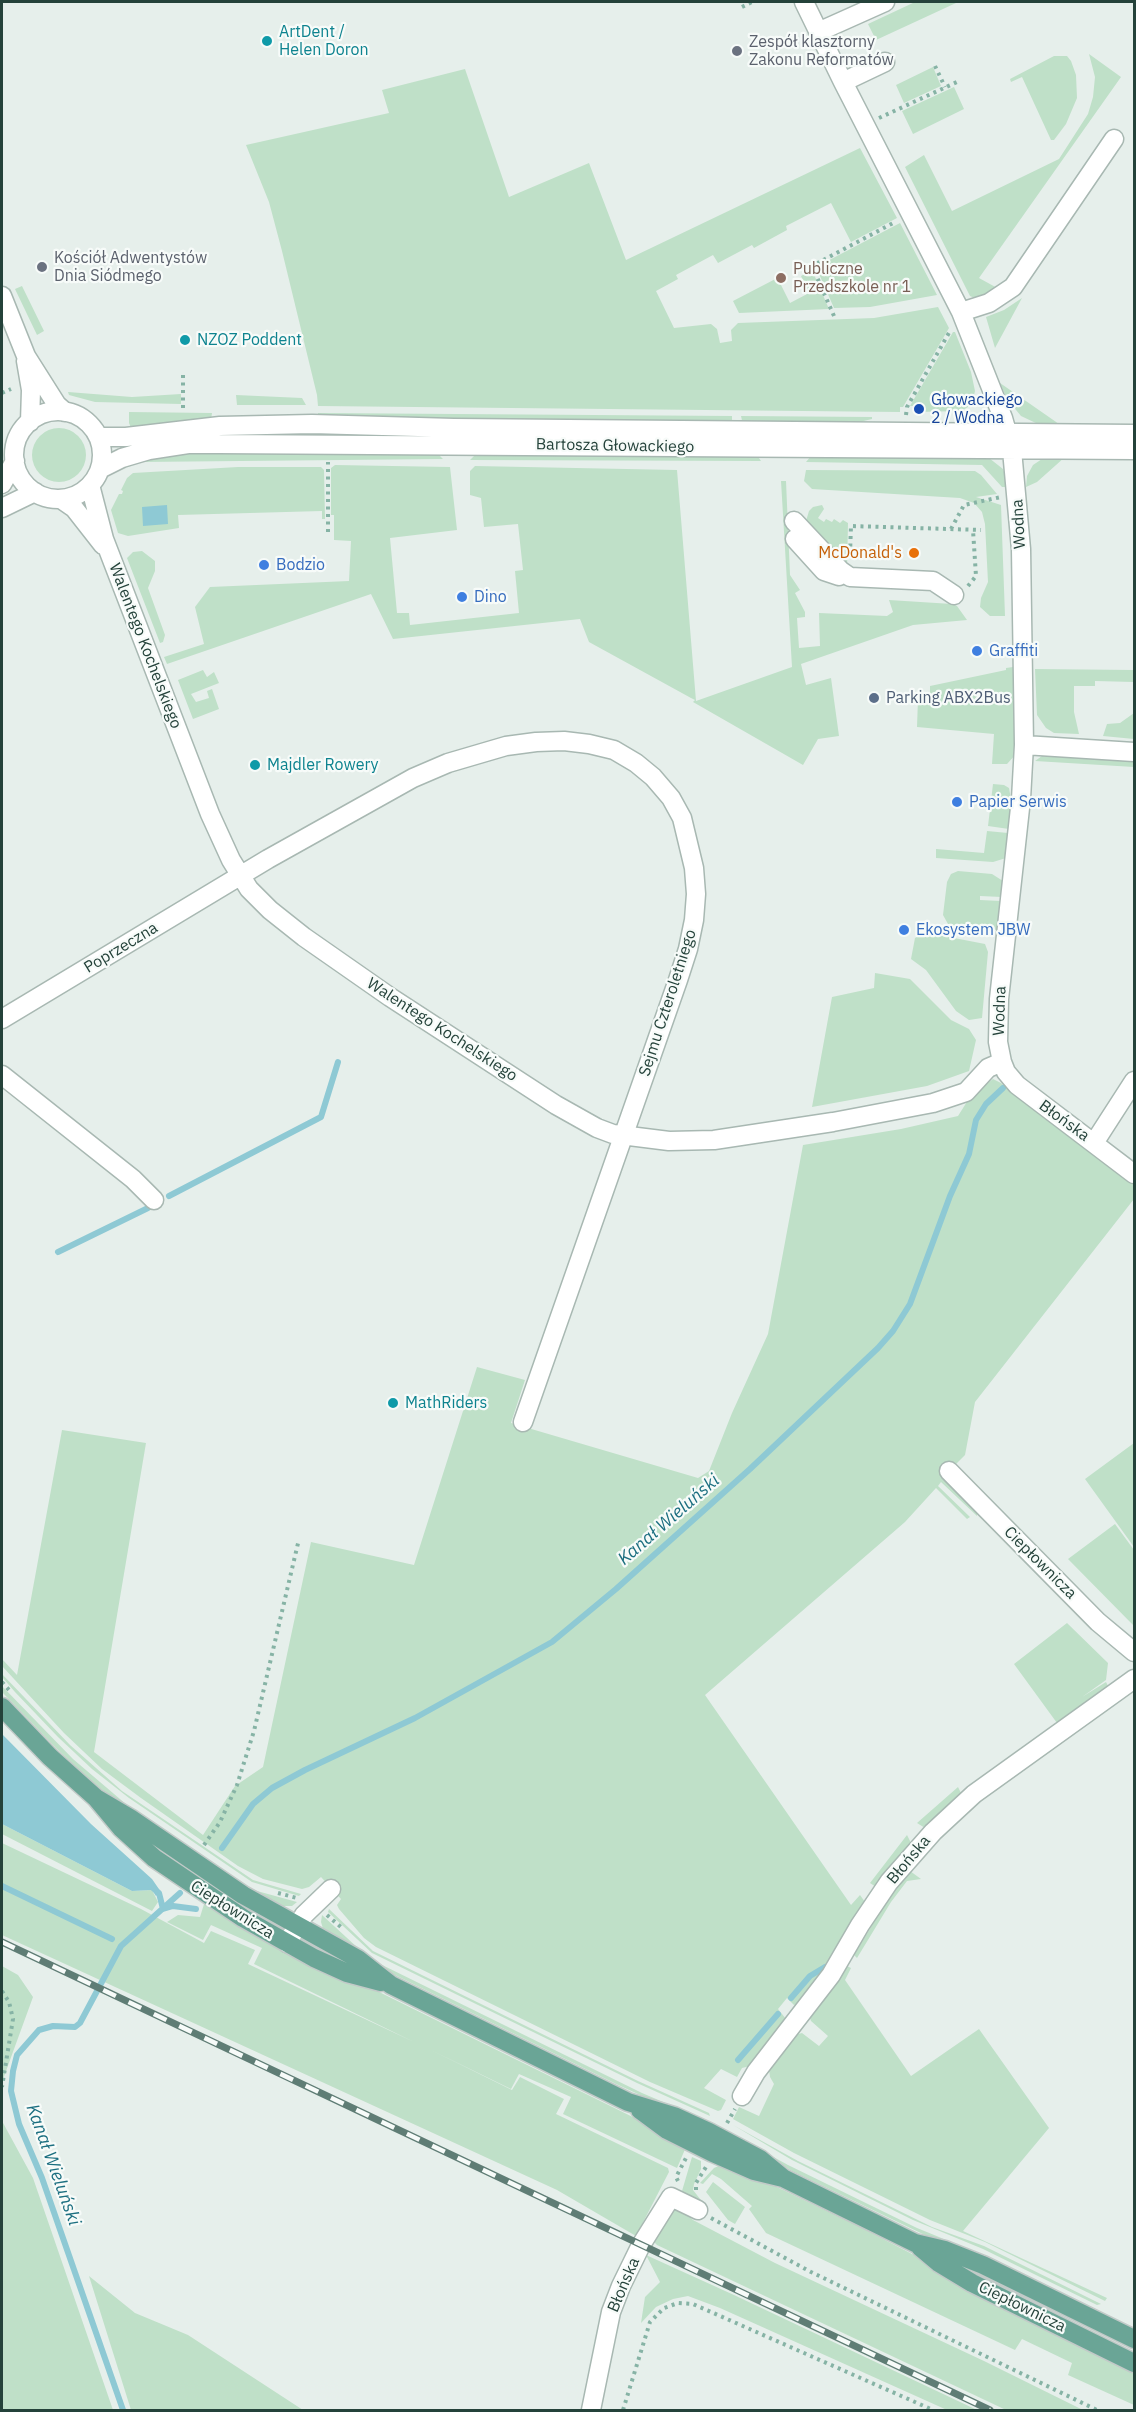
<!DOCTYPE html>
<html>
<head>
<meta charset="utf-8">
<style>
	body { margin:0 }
	#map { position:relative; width:1136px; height:2412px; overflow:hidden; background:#e6efeb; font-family:"IBM Plex Sans",sans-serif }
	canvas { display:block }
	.frame { position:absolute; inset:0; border:3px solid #24423a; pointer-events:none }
</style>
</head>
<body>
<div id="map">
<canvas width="1136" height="2412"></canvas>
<div class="frame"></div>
</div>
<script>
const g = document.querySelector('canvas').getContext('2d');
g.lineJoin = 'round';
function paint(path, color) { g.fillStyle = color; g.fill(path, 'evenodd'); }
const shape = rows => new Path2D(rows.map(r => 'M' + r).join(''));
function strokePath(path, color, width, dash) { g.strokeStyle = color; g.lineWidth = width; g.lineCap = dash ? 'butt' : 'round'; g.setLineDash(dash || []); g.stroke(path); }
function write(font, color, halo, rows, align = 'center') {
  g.font = font + ' "IBM Plex Sans",sans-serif'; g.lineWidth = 4.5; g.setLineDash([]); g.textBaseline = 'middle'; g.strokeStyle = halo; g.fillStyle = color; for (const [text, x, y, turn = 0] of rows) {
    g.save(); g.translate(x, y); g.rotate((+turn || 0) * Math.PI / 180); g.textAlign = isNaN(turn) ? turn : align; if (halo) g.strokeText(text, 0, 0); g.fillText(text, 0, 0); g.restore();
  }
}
paint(shape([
	[915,2,956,3,876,40,868,24],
	[1089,54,1121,77,979,278,999,289,979,300,970,296,905,167,924,155,952,211,1059,159,1088,114,1093,97,1095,77],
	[1054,56,1067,56,1071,61,1076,75,1077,98,1066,124,1054,140,1051,140,1022,77,1011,82,1010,79],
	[933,67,941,86,904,103,896,85],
	[465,69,509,197,589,163,626,260,860,148,897,218,851,242,831,203,786,226,787,230,754,248,752,245,718,263,713,255,676,275,678,279,656,291,674,328,711,324,717,329,720,343,732,341,731,330,738,323,874,318,938,307,949,328,903,407,900,407,900,412,318,406,317,395,282,251,269,202,246,145,389,113,382,90],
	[954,87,964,109,913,134,902,111],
	[900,223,937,295,870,307,834,308,816,267],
	[812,270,829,309,739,313,733,301,785,274,788,279,780,283,790,303,809,293,801,276],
	[22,286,44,331,37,335,15,289],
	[1022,298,995,348,986,317,1004,310],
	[953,332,955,332,971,372,975,391,973,400,968,407,961,411,917,412,917,406,910,406],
	[1000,383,1059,424,1059,427,1040,425,1021,416,1007,399],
	[68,392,132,397,181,394,181,404,95,402,69,395],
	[236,395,302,398,306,405,237,405],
	[129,412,212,413,211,420,132,430,129,423],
	[318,413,732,416,732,425,318,420],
	[741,416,872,417,872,419,855,423,743,425],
	'32 455a27 27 0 1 1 54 0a27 27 0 1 1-54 0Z',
	[167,453,438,454,443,459,139,462],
	[475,455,757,455,761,461,470,460],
	[1048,455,1065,457,1037,482,1026,487,1027,476,1033,465],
	[811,456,989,458,1003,469,1009,487,1002,487,982,465,806,462],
	[335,465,450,467,457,530,390,538,397,613,409,613,410,625,519,613,515,571,523,570,518,524,484,527,481,498,470,495,470,471,475,466,677,470,696,701,792,667,781,481,786,481,790,575,800,590,795,593,805,612,805,617,797,618,799,648,820,646,819,613,887,616,893,612,889,600,952,604,957,606,967,620,913,625,801,664,806,685,831,678,839,736,818,739,803,765,693,702,695,700,691,698,589,642,580,619,393,639,371,594,167,664,164,657,204,644,195,607,210,587,349,581,351,541,334,540,334,515,331,515,331,468],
	[238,467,321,467,324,470,325,519,322,519,322,511,178,515,179,528,128,536,118,533,111,510,119,494,122,494,123,491,121,490,127,478,133,473],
	[806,470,975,471,981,475,997,494,976,497,1001,505,1005,616,990,616,980,607,981,598,988,582,985,524,982,512,974,503,960,498,812,489,804,481],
	[822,505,824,509,818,518,824,522,826,519,832,522,834,519,840,523,843,520,848,523,847,570,806,521,809,511,813,507],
	[142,551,155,561,155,571,148,588,165,635,163,642,160,643,127,558,133,552],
	[1013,667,1017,753,1007,764,992,764,994,734,917,727,918,699,930,697,930,686,1006,670,1006,668],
	[1035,669,1134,670,1134,682,1095,681,1095,686,1074,686,1074,712,1079,734,1054,733,1046,728,1037,715],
	[203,670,207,677,214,672,219,683,191,694,196,702,209,698,207,691,212,689,219,709,193,719,178,680],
	[1134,713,1134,739,1103,736,1107,724,1120,723],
	[1042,756,1134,761,1134,767,1035,761],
	[993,784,1004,785,1009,788,1012,805,1009,829,988,826],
	[987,831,1008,833,1006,858,993,862,936,858,936,849,984,853],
	[958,871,992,874,1003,881,1002,897,980,896,980,900,1001,901,997,929,992,932,950,927,948,924,943,915,947,882,951,874],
	[918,931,985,944,988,952,982,1018,969,1020,956,1011,926,970,911,959,915,938,917,937],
	[875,973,910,979,951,1020,969,1029,976,1040,969,1071,927,1086,812,1107,832,997,874,988],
	[993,1079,1001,1083,1017,1097,1134,1185,1134,1199,975,1402,965,1455,955,1465,977,1512,977,1516,941,1482,938,1486,970,1517,967,1519,936,1488,905,1522,705,1695,851,1905,860,1895,865,1902,821,1975,798,2004,794,2005,787,1998,778,2009,786,2019,750,2066,742,2068,737,2077,721,2069,704,2088,726,2100,721,2110,718,2111,650,2082,376,1947,364,1938,339,1909,337,1905,341,1899,321,1877,309,1887,302,1889,263,1879,238,1866,141,1798,102,1769,64,1733,2,1666,2,1659,17,1675,62,1430,146,1443,94,1752,203,1835,235,1786,263,1767,311,1542,414,1565,477,1367,525,1380,511,1423,698,1478,709,1471,732,1413,768,1334,803,1145,901,1129,958,1116,970,1097],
	[1134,1443,1134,1547,1085,1479],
	[1115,1524,1134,1550,1134,1626,1068,1559],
	[1067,1623,1108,1663,1106,1680,1082,1697,1106,1682,1108,1686,1057,1723,1014,1664],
	[2,1674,70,1745,122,1791,253,1880,301,1894,299,1896,252,1882,129,1798,92,1769,58,1737,15,1692,2,1677],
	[2,1686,73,1759,127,1805,244,1885,257,1891,297,1902,292,1906,276,1906,125,1808,90,1780,56,1748,2,1692],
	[958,1787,961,1793,925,1828,917,1823],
	[2,1824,132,1891,152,1890,158,1902,152,1911,2,1834],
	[907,1835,911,1843,876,1887,870,1883],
	[2,1843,141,1909,204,1943,211,1931,255,1950,248,1964,414,2042,254,1964,262,1948,211,1925,203,1940,167,1922,178,1915,200,1917,205,1901,367,1986,647,2124,686,2147,677,2168,563,2114,571,2097,519,2074,511,2089,431,2050,512,2090,520,2077,564,2099,556,2114,668,2168,669,2172,636,2236,557,2190,2,1935],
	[910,1871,921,1879,907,1881,891,1902,857,1958,854,1955,888,1899],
	[329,1909,373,1951,638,2081,709,2113,710,2116,637,2083,372,1953,328,1912],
	[322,1915,370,1959,642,2093,708,2121,706,2125,616,2084,395,1975,324,1932,321,1922],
	[2,1966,18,1975,33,1997,2,2082],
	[847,1966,851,1968,845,1980,911,2076,979,2029,1049,2128,963,2231,1107,2298,1105,2301,985,2242,930,2220,794,2153,733,2119,739,2107,759,2116,774,2084,770,2077,769,2070,798,2034,802,2033,819,2046,828,2036,811,2021,810,2018],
	[2,2121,33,2178,113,2410,2,2410],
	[733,2125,798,2161,932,2227,984,2246,1101,2304,1097,2305,983,2249,913,2220,792,2160],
	[719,2127,788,2165,917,2228,978,2253,1088,2307,931,2238,794,2172,718,2129],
	[692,2157,701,2161,701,2169,694,2184,693,2190,704,2204,686,2196,682,2191],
	[723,2164,779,2188,858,2226,1134,2369,1134,2405,1068,2375,1072,2363,1022,2339,1015,2350,766,2233,749,2209,752,2206,721,2179,712,2174,703,2184,700,2183,714,2168],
	[713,2182,745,2207,735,2224,728,2220,706,2192],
	[669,2207,681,2209,693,2220,775,2263,984,2361,1083,2410,1006,2410,657,2245,653,2241],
	[646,2255,734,2295,977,2410,947,2410,720,2308,688,2296,673,2299,656,2307,641,2323,645,2297,660,2282],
	[89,2276,135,2313,188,2335,303,2410,131,2410]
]), '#bfe0c8');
paint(shape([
	[167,505,168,524,143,526,142,507],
	[2,1734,91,1824,152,1879,161,1892,156,1896,152,1890,132,1891,2,1824]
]), '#8ec9d4');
strokePath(shape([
	[169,1196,321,1117,338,1062],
	[58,1252,148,1208],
	[222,1848,253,1804,272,1788,305,1770,415,1718,552,1642,616,1589,750,1469,878,1348,893,1331,910,1304,950,1196,969,1154,976,1120,986,1104,1003,1088],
	[2,1886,112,1939],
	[154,1889,159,1893,163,1909,173,1906,196,1909],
	[791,1998,810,1976,825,1967],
	[738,2060,778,2014],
	[123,2410,42,2178,19,2124,11,2091,13,2071,17,2055,39,2030,53,2026,75,2027,80,2023,121,1946,180,1893]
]), '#8ec9d4', 6);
const minor = shape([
	[804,2,843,82,961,312,1003,418,1012,450,1021,549,1024,745,1021,799,999,999,998,1042,1002,1062,1006,1072,1017,1085,1134,1174],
	[818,32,885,2],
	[843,82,885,62],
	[2,296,26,356,57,405,65,412],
	[961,312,989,303,1013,287,1114,139],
	[26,361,31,390,30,422],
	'14 455a44 44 0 1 1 88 0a44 44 0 1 1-88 0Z',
	[98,437,126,437,220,426,312,424,454,428,1134,434],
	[100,469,122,458,149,450,188,444,219,444,1134,450],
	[2,484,15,461],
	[90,485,104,539,210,814,231,860,249,889,270,910,304,937,390,997,556,1105,597,1128,613,1134,669,1141,714,1140,833,1122,933,1103,966,1092,988,1068,1002,1062],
	[61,499,74,508,103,545],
	[2,508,35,492],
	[794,521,840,570,850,577,933,581,954,595],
	[795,539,824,571,839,576],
	[1024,745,1134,752],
	[2,1019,268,859,413,778,448,763,506,746,536,742,564,741,589,744,614,750,636,763,653,777,671,798,682,818,694,868,696,894,694,920,688,949,678,980,523,1422],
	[2,1075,133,1179,154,1200],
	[1094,1143,1134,1081],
	[949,1471,1098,1622,1134,1652],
	[287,1943,304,1915,331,1889],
	[742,2096,756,2072,831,1975,860,1925,889,1882,933,1832,974,1794,1134,1679],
	[591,2410,611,2312,621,2286,641,2245,671,2197,698,2210]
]);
const major = shape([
	[2,1707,50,1757,96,1798,121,1828,154,1858,243,1918,314,1958,347,1973,381,1982],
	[96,1798,130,1818,243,1895,358,1959,391,1985,628,2102,674,2116,709,2132,760,2159,783,2178],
	[640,2110,667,2130,713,2153,754,2171,783,2178,915,2243,945,2250,983,2265,1134,2339],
	[920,2247,939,2263,972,2283,1134,2363]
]);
strokePath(minor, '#a8b8b2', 21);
strokePath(major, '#c2cac8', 21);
strokePath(shape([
	[742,7,752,2],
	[935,66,945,87],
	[879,118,957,82],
	[834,316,812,266,895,222],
	[2,393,11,389],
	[183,408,183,375],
	[906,415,907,407,950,331],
	[951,529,964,505,1001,497],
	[328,532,328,462],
	[850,554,851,526,981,530],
	[968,586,976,576,973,530],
	[2,1682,9,1690],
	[204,1845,220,1822,237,1785,254,1731,299,1539],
	[278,1893,297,1898],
	[327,1915,342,1928],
	[2,1991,9,2002,13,2019,2,2087],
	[727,2123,735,2109],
	[678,2181,676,2177,686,2158],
	[696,2190,696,2183,706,2167],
	[711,2218,811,2272,1097,2410],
	[623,2410,650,2322,664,2308,678,2303,693,2304,933,2410]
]), '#86b3a5', 4, [3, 4.5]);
strokePath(minor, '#fff', 18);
strokePath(major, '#6aa596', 18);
const rail = shape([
	[2,1942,990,2410]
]);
strokePath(rail, '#5f7d75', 7);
strokePath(rail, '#f7fbf9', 4.5, [14]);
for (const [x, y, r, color] of [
	[267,41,6,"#0f9aa8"],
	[737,51,6,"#6b7280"],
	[42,267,6,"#6b7280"],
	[781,278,6,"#8d6e63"],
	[185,340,6,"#0f9aa8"],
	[919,409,6,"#1a4fb4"],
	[914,553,6,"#e8710a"],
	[264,565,6,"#3f7fe0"],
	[462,597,6,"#3f7fe0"],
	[977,651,6,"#3f7fe0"],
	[874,698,6,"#5c6f8a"],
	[255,765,6,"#0f9aa8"],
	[957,802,6,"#3f7fe0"],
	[904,930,6,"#3f7fe0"],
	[393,1403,6,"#0f9aa8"]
]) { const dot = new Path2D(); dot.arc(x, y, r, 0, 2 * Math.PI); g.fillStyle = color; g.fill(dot); strokePath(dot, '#f7fbf9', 2); }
write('16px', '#0d838f', '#f7fbf9', [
	["ArtDent /",279,32],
	["Helen Doron",279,50],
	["NZOZ Poddent",197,340],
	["Majdler Rowery",267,765],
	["MathRiders",405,1403]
], 'left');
write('16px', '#5b616d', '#f7fbf9', [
	["Zespół klasztorny",749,42],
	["Zakonu Reformatów",749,60],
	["Kościół Adwentystów",54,258],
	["Dnia Siódmego",54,276]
], 'left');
write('16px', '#785e54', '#f7fbf9', [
	["Publiczne",793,269],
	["Przedszkole nr 1",793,287]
], 'left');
write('16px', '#164399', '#f7fbf9', [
	["Głowackiego",931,400],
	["2 / Wodna",931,418]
], 'left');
write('16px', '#24423a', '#f7fbf9', [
	["Bartosza Głowackiego",615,446,1],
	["Wodna",1019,524,-93],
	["Walentego Kochelskiego",145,646,69],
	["Poprzeczna",121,948,-31],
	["Sejmu Czteroletniego",668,1003,-72],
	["Wodna",1000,1011,-88],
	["Walentego Kochelskiego",442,1030,33],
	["Błońska",1064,1121,36],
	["Ciepłownicza",1040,1563,45],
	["Błońska",909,1860,-50],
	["Ciepłownicza",232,1910,32],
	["Błońska",624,2285,-67],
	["Ciepłownicza",1022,2307,26]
]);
write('16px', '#c56008', '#f7fbf9', [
	["McDonald's",902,553]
], 'right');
write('16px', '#366cbe', '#f7fbf9', [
	["Bodzio",276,565],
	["Dino",474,597],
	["Graffiti",989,651],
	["Papier Serwis",969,802],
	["Ekosystem JBW",916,930]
], 'left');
write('16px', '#4e5e75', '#f7fbf9', [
	["Parking ABX2Bus",886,698]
], 'left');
write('italic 18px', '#1c6f80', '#f7fbf9', [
	["Kanał Wieluński",669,1520,-41],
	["Kanał Wieluński",53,2165,70]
]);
</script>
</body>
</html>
